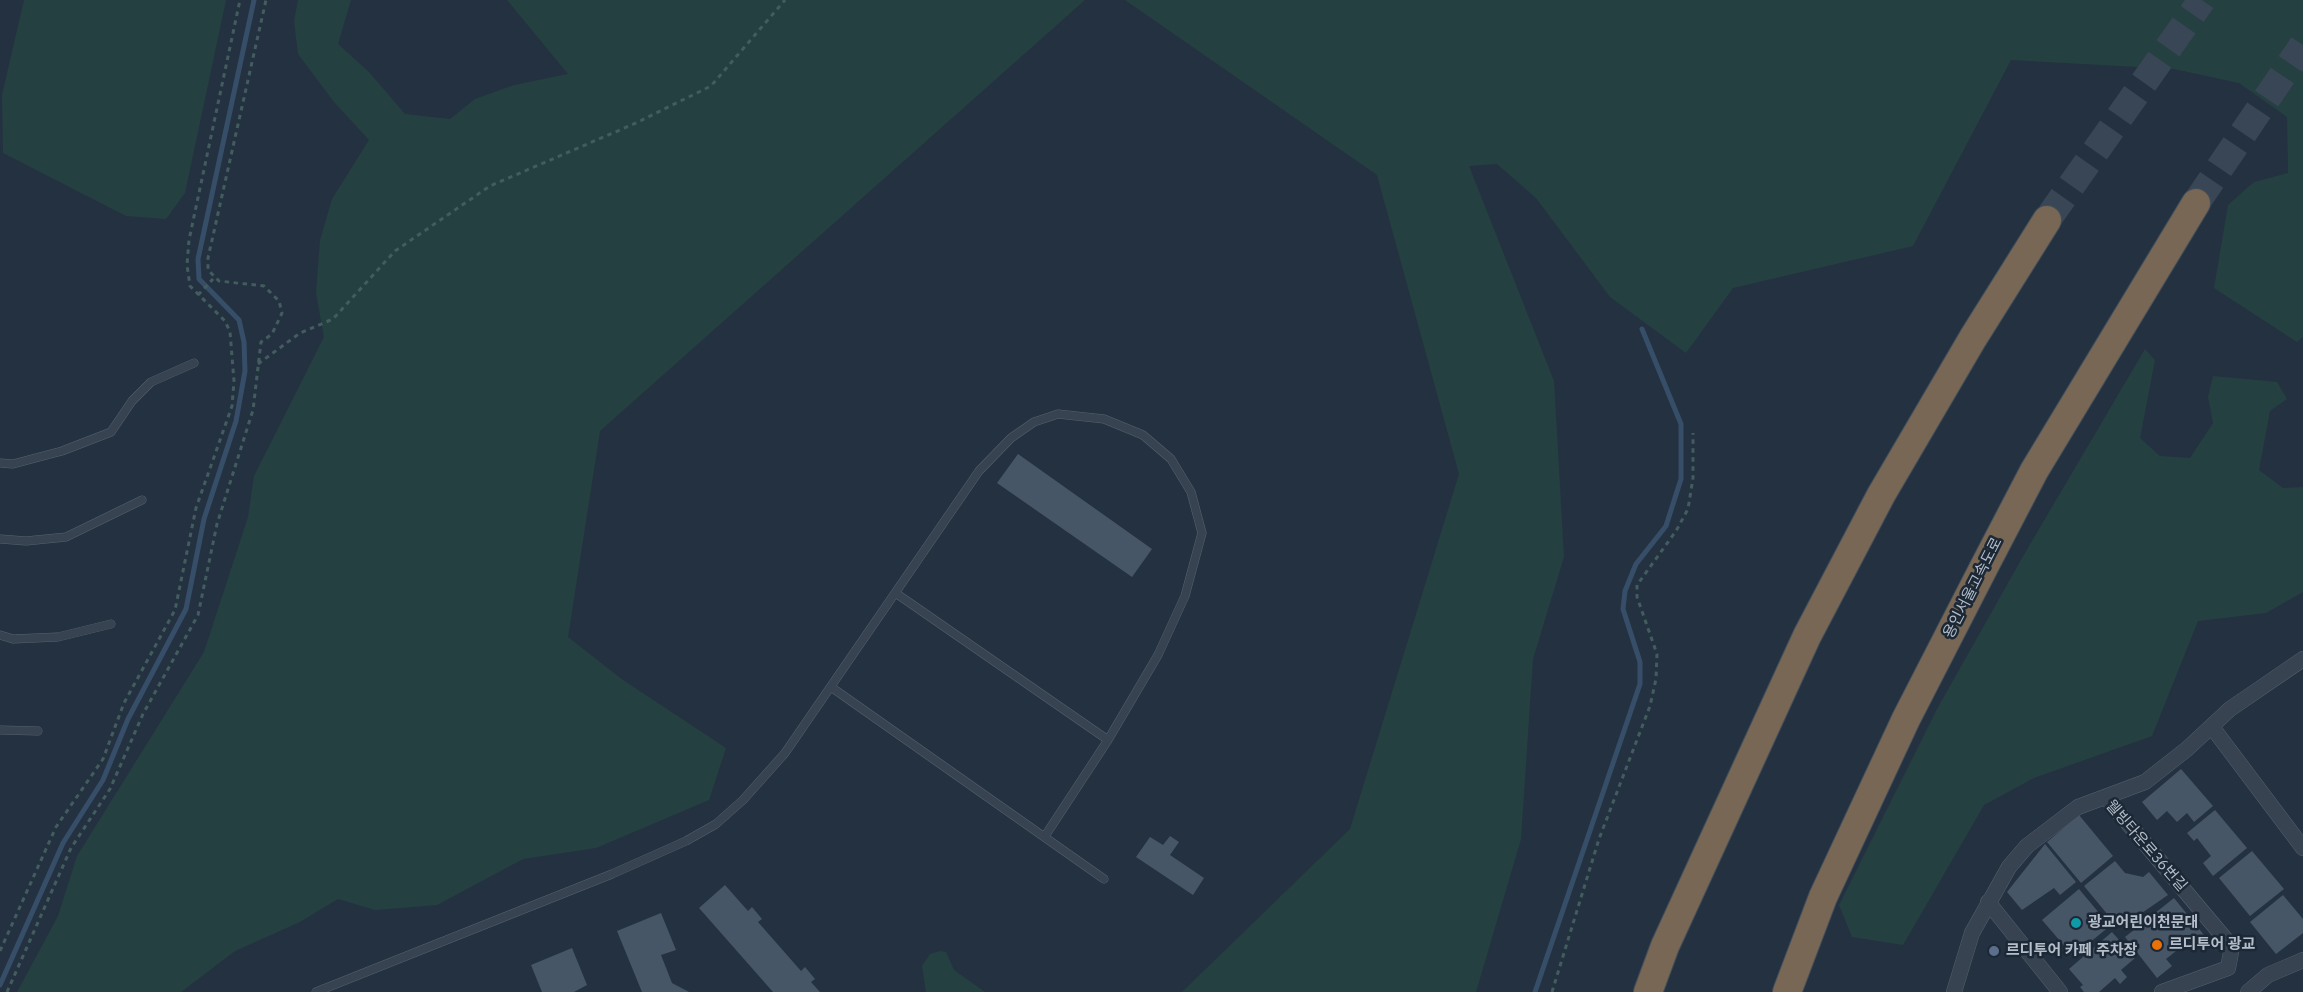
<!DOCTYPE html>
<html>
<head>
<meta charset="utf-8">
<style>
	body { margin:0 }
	canvas { display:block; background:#233140 }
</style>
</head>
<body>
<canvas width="2303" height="992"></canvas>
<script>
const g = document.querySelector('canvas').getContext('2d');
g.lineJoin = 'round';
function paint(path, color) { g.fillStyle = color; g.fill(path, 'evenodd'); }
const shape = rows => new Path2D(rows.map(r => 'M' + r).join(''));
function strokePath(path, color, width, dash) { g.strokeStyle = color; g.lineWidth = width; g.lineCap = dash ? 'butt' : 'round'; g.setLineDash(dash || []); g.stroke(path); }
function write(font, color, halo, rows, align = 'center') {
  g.font = font + ' "IBM Plex Sans","Noto Sans KR",sans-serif'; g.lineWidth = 5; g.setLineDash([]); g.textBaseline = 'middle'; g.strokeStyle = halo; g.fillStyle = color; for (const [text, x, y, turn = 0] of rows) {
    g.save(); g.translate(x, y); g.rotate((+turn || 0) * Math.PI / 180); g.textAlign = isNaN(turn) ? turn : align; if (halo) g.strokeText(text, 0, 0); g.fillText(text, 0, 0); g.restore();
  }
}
paint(shape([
	[24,0,226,0,185,193,166,219,126,216,3,153,2,95],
	[298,0,351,0,338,44,369,72,405,114,450,119,475,99,514,85,568,74,507,0,1085,0,600,431,568,637,623,680,726,748,709,800,596,848,523,859,437,905,375,910,338,899,300,922,235,951,181,992,17,992,58,916,77,856,204,652,248,517,254,476,324,337,316,293,320,240,332,199,369,140,334,102,298,54,294,21],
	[1125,0,2303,0,2303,337,2297,342,2214,288,2228,205,2254,182,2288,173,2287,117,2239,83,2174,69,2011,60,1913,246,1733,288,1686,353,1610,297,1536,198,1497,164,1469,166,1554,381,1564,557,1533,659,1521,839,1476,992,1182,992,1350,829,1459,474,1377,175],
	[2145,349,2155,360,2140,438,2160,456,2190,458,2213,423,2208,397,2213,376,2277,382,2287,399,2270,411,2259,470,2283,488,2303,487,2303,592,2266,613,2198,621,2152,736,2034,778,1984,805,1903,945,1852,937,1839,905,1937,709,2026,551],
	[940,951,946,952,954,970,985,992,926,992,922,966,930,954]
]), '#254041');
strokePath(shape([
	[0,985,63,843,103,780,128,719,186,609,204,519,236,421,245,371,244,342,239,320,199,279,198,259,254,0],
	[1535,992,1640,684,1640,662,1623,609,1625,591,1636,564,1666,526,1681,479,1681,424,1642,329]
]), '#364e68', 5);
paint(shape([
	[1018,454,1152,549,1132,577,997,483],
	[2181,769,2213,806,2194,822,2187,813,2177,822,2167,811,2157,820,2142,802],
	[2215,810,2247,848,2213,876,2203,863,2211,856,2197,838,2194,841,2187,833],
	[2079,815,2113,856,2081,883,2047,842],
	[1170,836,1179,842,1170,855,1204,878,1193,895,1136,857,1150,837,1163,845],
	[2045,844,2076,882,2060,895,2054,888,2022,910,2007,892],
	[2252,851,2284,889,2250,916,2219,878],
	[2115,861,2125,873,2143,877,2149,872,2168,895,2136,917,2108,915,2084,886],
	[725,885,748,911,752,907,762,919,758,922,801,971,805,967,815,979,811,982,820,992,773,992,699,908],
	[2079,889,2110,926,2073,956,2042,920],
	[2283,895,2303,919,2303,933,2276,954,2250,922],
	[2174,898,2217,951,2195,936,2166,959,2172,966,2157,978,2125,937],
	[661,913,676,950,661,955,672,983,689,992,642,992,617,931],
	[2112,932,2135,958,2121,970,2127,977,2120,984,2115,978,2099,992,2084,992,2080,987,2083,985,2069,969],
	[572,948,587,985,574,992,542,992,531,965]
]), '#475667');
strokePath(shape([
	[2196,203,2303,45],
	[2047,220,2202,0]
]), '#394655', 28, [28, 14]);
const service = shape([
	[0,463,13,464,62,451,111,432,132,401,151,382,194,363],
	[0,539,26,541,66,537,142,500],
	[897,594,1108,740],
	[0,635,13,639,58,637,111,624],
	[831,687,1104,879],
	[0,730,38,731],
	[316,992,612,874,686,841,716,824,743,800,785,753,979,471,1011,438,1034,422,1058,414,1104,419,1143,435,1171,459,1191,492,1202,533,1185,596,1158,655,1108,740,1045,836]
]);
const minor = shape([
	[2212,727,2303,848],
	[2106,797,2232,947,2228,968,2162,992],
	[1988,902,2060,992],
	[1954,992,1972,933,2009,867,2027,846,2078,807,2145,782,2187,749,2230,709,2303,659],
	[2248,992,2268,975,2303,960]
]);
const motorway = shape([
	[1648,992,1665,946,1807,636,1881,495,1973,338,2047,220],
	[1787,992,1823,897,1906,719,1984,567,2034,471,2196,203]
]);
strokePath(service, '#55616e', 9);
strokePath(minor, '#55616e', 16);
strokePath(motorway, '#424e5b', 30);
strokePath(shape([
	[198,295,213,279],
	[258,364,300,333,333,319,395,251,490,186,636,123,711,86,785,0],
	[0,951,56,827,103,759,124,703,175,610,196,508,232,406,234,381,230,332,225,321,190,286,187,265,189,240,240,0],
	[7,992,71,848,110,789,143,714,198,615,217,524,253,410,261,342,272,334,282,313,279,301,264,286,219,281,208,270,208,258,266,0],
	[1552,992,1599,839,1650,706,1656,679,1657,654,1637,597,1637,585,1676,531,1688,509,1693,478,1693,433]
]), '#435d5e', 3, [4.5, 4.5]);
strokePath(service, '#374350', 8);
strokePath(minor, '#374350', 15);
strokePath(motorway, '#776754', 28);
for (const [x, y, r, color] of [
	[2076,923,6,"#0f9aa8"],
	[2157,945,6,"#e8710a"],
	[1994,951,6,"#5c6f8a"]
]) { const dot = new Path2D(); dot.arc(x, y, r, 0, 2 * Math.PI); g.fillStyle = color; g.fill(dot); strokePath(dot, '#1c2835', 2); }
write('15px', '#b4becb', '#1c2835', [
	["용인서울고속도로",1973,588,-63],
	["웰빙타운로36번길",2146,846,49]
]);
write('bold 15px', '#b4becb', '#1c2835', [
	["광교어린이천문대",2088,923],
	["르디투어 광교",2169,945],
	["르디투어 카페 주차장",2006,951]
], 'left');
</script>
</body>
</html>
